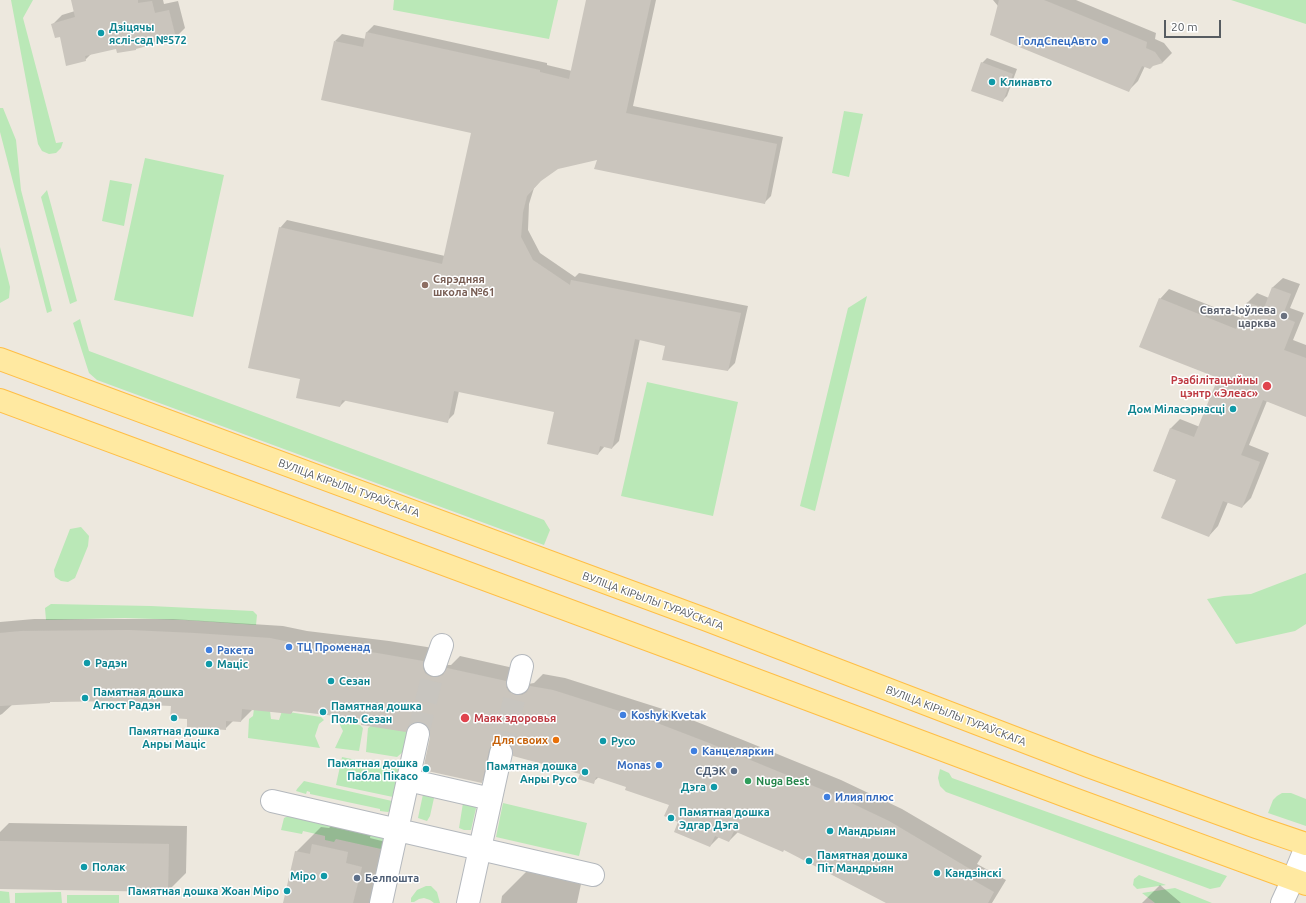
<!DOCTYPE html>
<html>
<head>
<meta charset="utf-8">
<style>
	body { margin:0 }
	#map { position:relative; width:1306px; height:903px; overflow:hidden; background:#ede8de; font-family:Ubuntu,sans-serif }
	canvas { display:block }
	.scale { position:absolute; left:1164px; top:20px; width:57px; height:18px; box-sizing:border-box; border:2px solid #575c61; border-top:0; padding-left:5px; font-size:12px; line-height:14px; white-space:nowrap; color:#575c61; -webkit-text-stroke:3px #fff; paint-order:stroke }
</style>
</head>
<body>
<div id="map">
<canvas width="1306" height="903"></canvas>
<div class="scale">20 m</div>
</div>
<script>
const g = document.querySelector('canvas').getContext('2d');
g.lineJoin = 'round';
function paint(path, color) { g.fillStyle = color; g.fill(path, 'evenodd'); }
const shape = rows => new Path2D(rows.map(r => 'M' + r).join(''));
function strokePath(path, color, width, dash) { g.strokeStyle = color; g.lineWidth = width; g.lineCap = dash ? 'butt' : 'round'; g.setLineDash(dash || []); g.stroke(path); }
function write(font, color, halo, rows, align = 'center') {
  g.font = font + ' Ubuntu,sans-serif'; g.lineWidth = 3; g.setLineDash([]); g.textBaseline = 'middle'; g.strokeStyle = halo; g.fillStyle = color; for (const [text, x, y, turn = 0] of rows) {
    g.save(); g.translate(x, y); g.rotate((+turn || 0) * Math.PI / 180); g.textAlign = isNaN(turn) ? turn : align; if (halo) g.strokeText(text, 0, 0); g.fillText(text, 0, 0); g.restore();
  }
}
paint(shape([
	[11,0,33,0,23,18,56,143,63,142,61,148,56,153,49,154,42,151,38,144],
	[394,0,558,0,549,39,393,10],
	[1231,0,1306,0,1306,24],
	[0,108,3,108,16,140,21,190,52,311,47,313,0,132],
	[844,111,863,114,849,177,832,173],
	[145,158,224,175,193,317,114,300],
	[110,180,132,184,124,226,102,221],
	[47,190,77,301,70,304,41,197],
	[0,247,10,287,9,298,0,303],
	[867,296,815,511,800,506,848,308],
	[80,319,89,351,544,520,550,530,544,545,97,380,89,373,73,323],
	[647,382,738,402,713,516,621,496],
	[81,527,89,536,88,546,75,578,68,582,61,581,55,577,54,570,70,529],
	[1306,573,1306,624,1295,631,1236,644,1207,599,1224,596,1251,594],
	[51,604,151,606,253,611,257,615,256,625,184,620,125,618,46,620,45,608],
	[254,709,270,711,271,719,279,720,282,711,321,717,324,720,319,724,315,736,320,748,248,738,249,719,253,716],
	[340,722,360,725,363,728,359,751,335,748,343,731,340,725],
	[376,722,405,727,408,731,404,751,397,757,366,752,368,728],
	[342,757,399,769,393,797,336,785],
	[940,769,949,773,952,778,1227,876,1220,887,1210,889,946,792,940,786,938,778],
	[426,780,436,789,430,816,427,821,418,818],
	[304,781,392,801,394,802,393,809,388,812,380,811,380,809,310,794,310,792,307,791,306,794,296,791,297,789],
	[1282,793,1291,793,1306,799,1306,826,1268,813,1273,800,1277,796],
	[479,795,471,830,464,830,459,828,463,803],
	[503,803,587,823,579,856,496,837],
	[298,811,387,837,384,847,381,849,336,839,334,842,325,840,325,836,303,831,302,834,281,830,284,818],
	[1139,875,1166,885,1137,889,1133,885,1134,879],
	[426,886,431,886,437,892,440,903,434,903,430,900,424,898,419,899,414,902,411,902,411,898,417,890],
	[1175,888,1212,903,1155,903,1142,893],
	[0,891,9,892,10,903,0,903],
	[61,892,62,903,15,903,15,893],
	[67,895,119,895,119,903,67,903]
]), '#bae8b7');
paint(shape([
	[72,0,163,0,164,4,178,1,185,28,176,37,137,47,117,48,91,54,85,60,61,36,53,24,62,15,75,11],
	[587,0,656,0,633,106,783,137,771,196,764,203,598,159,557,168,542,179,534,188,529,204,528,230,540,253,575,277,579,273,748,306,735,363,728,370,666,345,640,339,619,441,612,448,605,446,598,454,555,411,459,391,454,414,447,421,346,400,340,406,301,378,280,228,287,220,445,256,472,132,335,41,342,34,366,39,367,32,374,25,547,63,547,65,572,71],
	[993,0,1076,0,1156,33,1155,39,1164,43,1172,53,1163,62,1145,66,1138,81,1129,90,998,6],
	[987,58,1017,69,1007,96,1002,101,982,63],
	[1283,278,1300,284,1290,308,1304,313,1293,340,1306,345,1306,416,1267,401,1249,445,1269,453,1251,498,1242,507,1228,502,1218,526,1209,536,1177,480,1154,471,1171,428,1180,419,1200,427,1219,378,1160,299,1169,289,1241,318,1248,302,1257,293,1269,298,1273,287],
	[34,619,173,619,283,626,307,631,389,641,427,647,435,649,444,665,451,665,460,656,518,669,528,684,534,683,543,674,565,678,669,711,743,740,841,780,902,809,982,856,977,864,1006,880,992,903,889,903,784,849,738,832,729,841,719,837,710,846,679,821,670,804,627,786,599,777,593,782,581,773,514,749,510,743,504,740,500,740,493,770,481,782,431,737,431,730,427,724,420,721,415,721,405,731,364,718,294,710,291,713,253,709,241,721,233,721,225,729,188,718,172,705,125,700,88,700,13,704,2,714,0,715,0,622],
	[338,820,372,828,370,838,386,842,372,903,284,903,296,852,321,827,329,828],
	[9,823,187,826,186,873,168,891,0,888,0,832],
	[527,871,581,884,577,903,501,903,502,896],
	[1160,885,1181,903,1142,903]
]), '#0003');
paint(shape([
	[71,0,138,0,138,3,152,1,155,13,169,10,176,38,136,49,136,50,117,53,116,49,85,56,86,61,66,66,60,37,55,38,51,24,75,17],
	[586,0,651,0,626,113,777,144,765,204,594,169,597,160,558,169,541,181,527,196,523,212,521,237,533,260,570,285,571,280,741,313,728,371,662,360,665,346,635,339,612,449,600,446,598,455,547,444,554,412,454,391,448,423,342,400,340,407,296,398,300,379,248,368,279,227,442,264,471,133,321,100,334,41,363,47,366,32,540,70,540,72,569,79],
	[999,0,1044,0,1147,42,1146,48,1155,52,1163,63,1153,66,1150,69,1142,66,1129,92,990,35],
	[981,62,1013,74,1003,102,971,91],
	[1272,287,1291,294,1282,317,1295,322,1284,350,1306,358,1306,417,1263,400,1241,455,1260,462,1242,508,1223,501,1209,537,1161,518,1176,480,1153,471,1170,428,1194,437,1218,378,1139,347,1159,298,1236,329,1247,302,1264,308],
	[129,630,194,633,270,638,294,643,377,653,423,661,423,668,425,673,431,677,438,677,443,675,447,668,506,681,506,687,509,692,516,695,522,695,527,692,530,686,553,690,657,723,709,743,828,792,889,821,970,869,966,876,994,892,988,903,886,903,784,850,783,852,734,831,729,842,715,836,710,847,674,832,678,822,664,816,669,805,625,790,626,787,596,777,594,784,578,779,580,774,513,756,513,749,509,744,503,741,497,741,492,744,489,750,482,783,423,770,430,737,430,731,426,725,420,722,414,722,409,725,406,732,361,725,362,719,292,711,291,714,242,709,241,722,226,721,226,730,187,727,187,719,170,718,171,706,124,704,124,701,50,702,50,703,0,706,0,633,21,631],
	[0,841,169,844,168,892,0,889],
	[312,844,348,852,346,863,362,867,353,903,283,903,295,851,310,854]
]), '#cac5bd');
strokePath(shape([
	[418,734,435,665],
	[501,753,518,683]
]), '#c8c5bf', 22, [22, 11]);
const minor = shape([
	[435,665,442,645],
	[518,683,522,666],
	[408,780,491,799],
	[272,801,593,875],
	[381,903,418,734],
	[468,903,501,753],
	[1282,903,1293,879,1306,847]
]);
const major = shape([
	[0,359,707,620,1088,766,1256,827,1306,844],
	[0,400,695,657,1074,799,1306,884]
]);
strokePath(minor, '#b4b8bd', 24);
strokePath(major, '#ffbe45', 24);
strokePath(minor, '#fff', 22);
strokePath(major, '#ffe9a1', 22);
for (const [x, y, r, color] of [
	[101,33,4,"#0f9aa8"],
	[1105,41,4,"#3f7fe0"],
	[992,82,4,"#0f9aa8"],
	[425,285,4,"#8d6e63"],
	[1284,316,4,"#6b7280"],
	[1267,386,5,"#e0444e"],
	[1233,409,4,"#0f9aa8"],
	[289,647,4,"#3f7fe0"],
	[209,650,4,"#3f7fe0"],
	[87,663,4,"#0f9aa8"],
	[209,664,4,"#0f9aa8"],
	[331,681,4,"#0f9aa8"],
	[85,698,4,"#0f9aa8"],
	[323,712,4,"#0f9aa8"],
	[623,715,4,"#3f7fe0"],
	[174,718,4,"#0f9aa8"],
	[465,718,5,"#e0444e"],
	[556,740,4,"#e8710a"],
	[603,741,4,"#0f9aa8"],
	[694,751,4,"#3f7fe0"],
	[659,765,4,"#3f7fe0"],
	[426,769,4,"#0f9aa8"],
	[734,771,4,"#5c6f8a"],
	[585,772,4,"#0f9aa8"],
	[748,781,4,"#2e9e5b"],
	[714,787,4,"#0f9aa8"],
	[827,797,4,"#3f7fe0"],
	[671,818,4,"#0f9aa8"],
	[830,831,4,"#0f9aa8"],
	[809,861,4,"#0f9aa8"],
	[84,867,4,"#0f9aa8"],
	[937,873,4,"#0f9aa8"],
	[324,876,4,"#0f9aa8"],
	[357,878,4,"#5c6f8a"],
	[287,891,4,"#0f9aa8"]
]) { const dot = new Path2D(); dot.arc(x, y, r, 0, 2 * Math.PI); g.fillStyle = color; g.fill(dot); strokePath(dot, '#fff', 1.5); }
write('bold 11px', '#0d838f', '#fff', [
	["Дзіцячы",109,27],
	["яслі-сад №572",109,40],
	["Клинавто",1000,82],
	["Дом Міласэрнасці",1225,409,"right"],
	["Радэн",95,663],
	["Маціс",217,664],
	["Сезан",339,681],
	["Памятная дошка",93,692],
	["Агюст Радэн",93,705],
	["Памятная дошка",331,706],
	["Поль Сезан",331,719],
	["Памятная дошка",174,731,"center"],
	["Анры Маціс",174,744,"center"],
	["Русо",611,741],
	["Памятная дошка",418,763,"right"],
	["Пабла Пікасо",418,776,"right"],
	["Памятная дошка",577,766,"right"],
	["Анры Русо",577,779,"right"],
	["Дэга",706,787,"right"],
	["Памятная дошка",679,812],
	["Эдгар Дэга",679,825],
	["Мандрыян",838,831],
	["Памятная дошка",817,855],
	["Піт Мандрыян",817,868],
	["Полак",92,867],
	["Кандзінскі",945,873],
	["Міро",316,876,"right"],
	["Памятная дошка Жоан Міро",279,891,"right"]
], 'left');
write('bold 11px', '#366cbe', '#fff', [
	["ГолдСпецАвто",1097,41,"right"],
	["ТЦ Променад",297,647],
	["Ракета",217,650],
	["Koshyk Kvetak",631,715],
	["Канцеляркин",702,751],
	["Monas",651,765,"right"],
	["Илия плюс",835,797]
], 'left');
write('bold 11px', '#785e54', '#fff', [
	["Сярэдняя",433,279],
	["школа №61",433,292]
], 'left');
write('bold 11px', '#5b616d', '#fff', [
	["Свята-Іоўлева",1276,310],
	["царква",1276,323]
], 'right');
write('bold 11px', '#be3a42', '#fff', [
	["Рэабілітацыйны",1258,380],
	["цэнтр «Элеас»",1258,393],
	["Маяк здоровья",474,718,"left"]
], 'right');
write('11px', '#575c61', '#fff', [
	["ВУЛІЦА КІРЫЛЫ ТУРАЎСКАГА",349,488,20],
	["ВУЛІЦА КІРЫЛЫ ТУРАЎСКАГА",653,601,20],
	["ВУЛІЦА КІРЫЛЫ ТУРАЎСКАГА",956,716,21]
]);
write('bold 11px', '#c56008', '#fff', [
	["Для своих",548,740]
], 'right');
write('bold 11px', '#4e5e75', '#fff', [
	["СДЭК",726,771],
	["Белпошта",365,878,"left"]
], 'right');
write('bold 11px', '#27864d', '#fff', [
	["Nuga Best",756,781]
], 'left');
</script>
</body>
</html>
